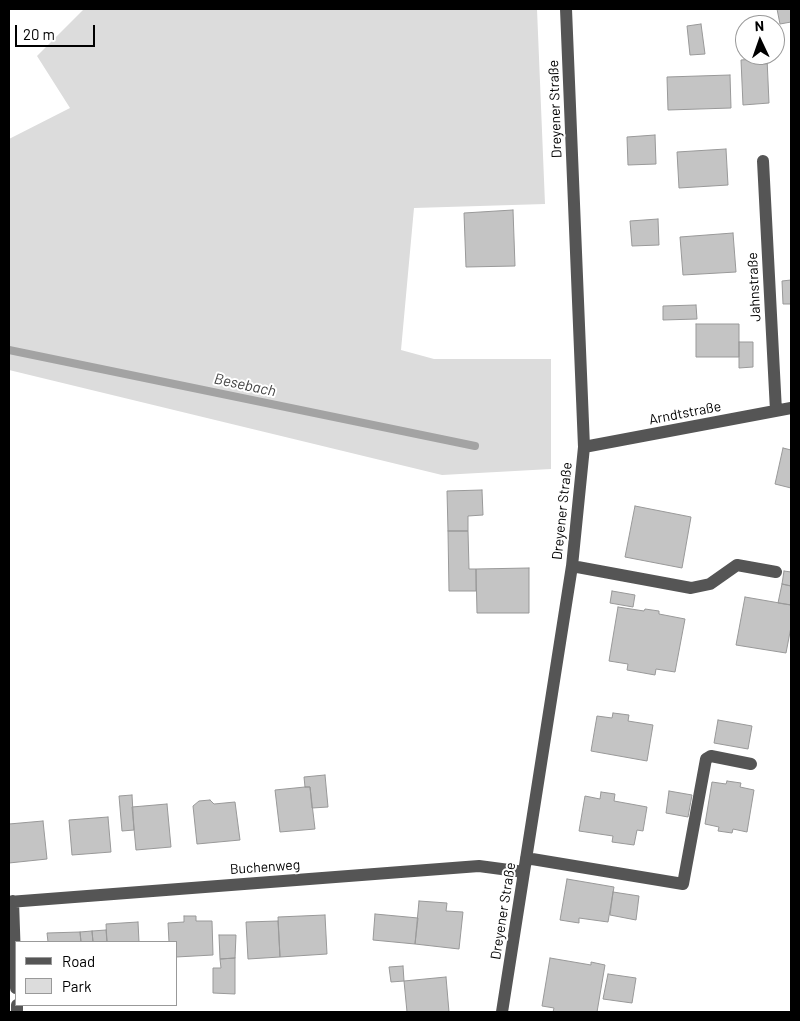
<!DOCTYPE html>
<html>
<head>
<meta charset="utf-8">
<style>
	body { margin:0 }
	#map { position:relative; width:800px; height:1021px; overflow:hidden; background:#fff; font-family:Barlow,sans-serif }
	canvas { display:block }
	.frame { position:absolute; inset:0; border:10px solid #000; pointer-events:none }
	.legend { position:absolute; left:15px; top:941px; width:162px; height:65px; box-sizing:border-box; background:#fff; border:1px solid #999; margin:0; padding:6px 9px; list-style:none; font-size:15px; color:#000 }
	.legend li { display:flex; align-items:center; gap:10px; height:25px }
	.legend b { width:25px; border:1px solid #999 }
	.north { position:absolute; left:735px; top:15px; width:50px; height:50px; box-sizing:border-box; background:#fff; border:1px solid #999; border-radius:50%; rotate:357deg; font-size:14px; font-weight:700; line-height:20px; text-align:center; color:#000 }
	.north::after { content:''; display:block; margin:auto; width:18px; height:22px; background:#000; clip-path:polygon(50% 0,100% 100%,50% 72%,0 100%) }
	.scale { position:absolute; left:15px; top:25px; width:80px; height:22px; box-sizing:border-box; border:2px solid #000; border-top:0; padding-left:6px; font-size:15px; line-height:18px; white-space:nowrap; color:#000; -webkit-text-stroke:4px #fff; paint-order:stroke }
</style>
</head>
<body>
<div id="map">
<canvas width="800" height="1021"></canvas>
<div class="frame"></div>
<ul class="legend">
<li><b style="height:6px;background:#555"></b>Road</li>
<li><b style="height:14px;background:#dcdcdc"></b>Park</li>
</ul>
<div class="north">N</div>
<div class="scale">20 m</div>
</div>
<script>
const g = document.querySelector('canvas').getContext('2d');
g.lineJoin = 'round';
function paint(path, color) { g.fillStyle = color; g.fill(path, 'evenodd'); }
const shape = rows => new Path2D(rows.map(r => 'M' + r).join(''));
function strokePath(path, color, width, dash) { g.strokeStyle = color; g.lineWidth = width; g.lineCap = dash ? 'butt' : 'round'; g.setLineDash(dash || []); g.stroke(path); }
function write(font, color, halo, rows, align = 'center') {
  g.font = font + ' Barlow,sans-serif'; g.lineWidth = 4; g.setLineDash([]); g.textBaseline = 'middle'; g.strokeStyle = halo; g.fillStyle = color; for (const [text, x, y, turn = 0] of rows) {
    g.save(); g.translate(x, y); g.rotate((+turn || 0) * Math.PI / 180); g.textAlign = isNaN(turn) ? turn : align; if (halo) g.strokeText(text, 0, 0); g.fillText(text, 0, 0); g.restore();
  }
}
paint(shape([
	[84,9,537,9,545,204,414,208,401,350,434,359,551,359,551,469,442,475,9,370,9,139,70,108,37,56]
]), '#dcdcdc');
strokePath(shape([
	[9,350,475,446]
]), '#a3a3a3', 8);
const building = shape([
	[777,9,791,9,791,22,780,24,777,9],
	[701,24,705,54,690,55,687,26,701,24],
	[767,58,769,103,743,105,741,60,767,58],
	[730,75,731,108,668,110,667,77,730,75],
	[655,135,656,164,628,165,627,137,655,135],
	[726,149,728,185,679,188,677,152,726,149],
	[513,210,515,266,466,267,464,213,513,210],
	[658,219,659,245,632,246,630,221,658,219],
	[733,233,736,272,683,275,680,237,733,233],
	[791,280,791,304,783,304,782,281,791,280],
	[696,305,697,319,663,320,663,306,696,305],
	[696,324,739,324,739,357,696,357,696,324],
	[739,342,753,342,753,367,739,368,739,342],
	[783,448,791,450,791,488,775,484,783,448],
	[482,490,483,515,468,516,468,531,448,531,447,491,482,490],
	[635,506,691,517,682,568,625,557,635,506],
	[448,531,468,531,469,569,476,569,476,591,449,591,448,531],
	[529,568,529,613,477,613,476,569,529,568],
	[784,571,791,572,791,586,782,584,784,571],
	[782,584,791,586,791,605,778,603,782,584],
	[612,591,635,595,633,607,610,603,612,591],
	[745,597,791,605,791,627,786,653,736,645,745,597],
	[618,607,644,611,645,609,659,611,659,614,685,619,675,672,656,669,655,675,627,670,628,664,609,661,618,607],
	[613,713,629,715,628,721,653,725,647,761,591,751,597,716,612,718,613,713],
	[718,720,752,726,748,749,714,743,718,720],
	[325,775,328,807,312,808,310,787,305,787,304,777,325,775],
	[727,781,741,783,740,787,754,790,747,832,733,829,732,833,718,831,719,827,705,824,712,782,726,784,727,781],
	[305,787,310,787,315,829,280,832,275,790,305,787],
	[669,791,692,795,688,817,666,813,669,791],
	[601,792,615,794,614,801,647,807,643,831,637,830,634,845,612,842,613,836,579,831,585,796,600,799,601,792],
	[132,795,134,830,122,831,119,796,132,795],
	[210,800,214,804,235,802,240,840,197,844,193,806,199,801,210,800],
	[167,804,171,847,136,850,132,807,167,804],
	[108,817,111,852,72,855,69,820,108,817],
	[43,821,47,859,9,863,9,824,43,821],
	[567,879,614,887,608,922,579,918,579,923,560,920,567,879],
	[613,892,639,896,636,920,610,915,613,892],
	[419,901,447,903,446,911,463,912,459,949,415,944,419,901],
	[375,914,418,918,415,944,373,940,375,914],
	[325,915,327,954,280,957,278,917,325,915],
	[184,916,196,916,196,921,212,921,213,955,176,957,176,942,169,942,168,923,184,922,184,916],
	[278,921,280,957,248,959,246,922,278,921],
	[138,922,139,942,107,942,106,924,138,922],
	[106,930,107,942,93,942,92,931,106,930],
	[92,931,93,942,81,942,80,932,92,931],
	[80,932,81,942,48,942,47,933,80,932],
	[219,935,236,935,235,958,220,959,219,935],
	[235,958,235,994,213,993,213,968,221,968,220,959,235,958],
	[550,958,591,965,591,962,605,965,597,1012,553,1012,554,1008,542,1006,550,958],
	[403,966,404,981,391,982,389,967,403,966],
	[608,974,636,978,632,1003,603,999,608,974],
	[446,977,449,1012,407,1012,404,981,446,977]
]);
paint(building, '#c4c4c4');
strokePath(building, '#999', 1);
strokePath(shape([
	[763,161,776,411],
	[584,447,791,408],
	[572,566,691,588,710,584,737,565,776,572],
	[526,858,683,884,706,759,711,756,751,764],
	[13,901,16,988],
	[9,902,479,866,524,872],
	[17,1005,17,1012],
	[502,1012,572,566,584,447,566,9]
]), '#555', 12);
write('14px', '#000', '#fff', [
	["Dreyener Straße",555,109,-92],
	["Jahnstraße",754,287,-93],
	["Arndtstraße",685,413,-11],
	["Dreyener Straße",562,511,-84],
	["Buchenweg",265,867,-4],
	["Dreyener Straße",503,911,-81]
]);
write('italic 15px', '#444', '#fff', [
	["Besebach",245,385,12]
]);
</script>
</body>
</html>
